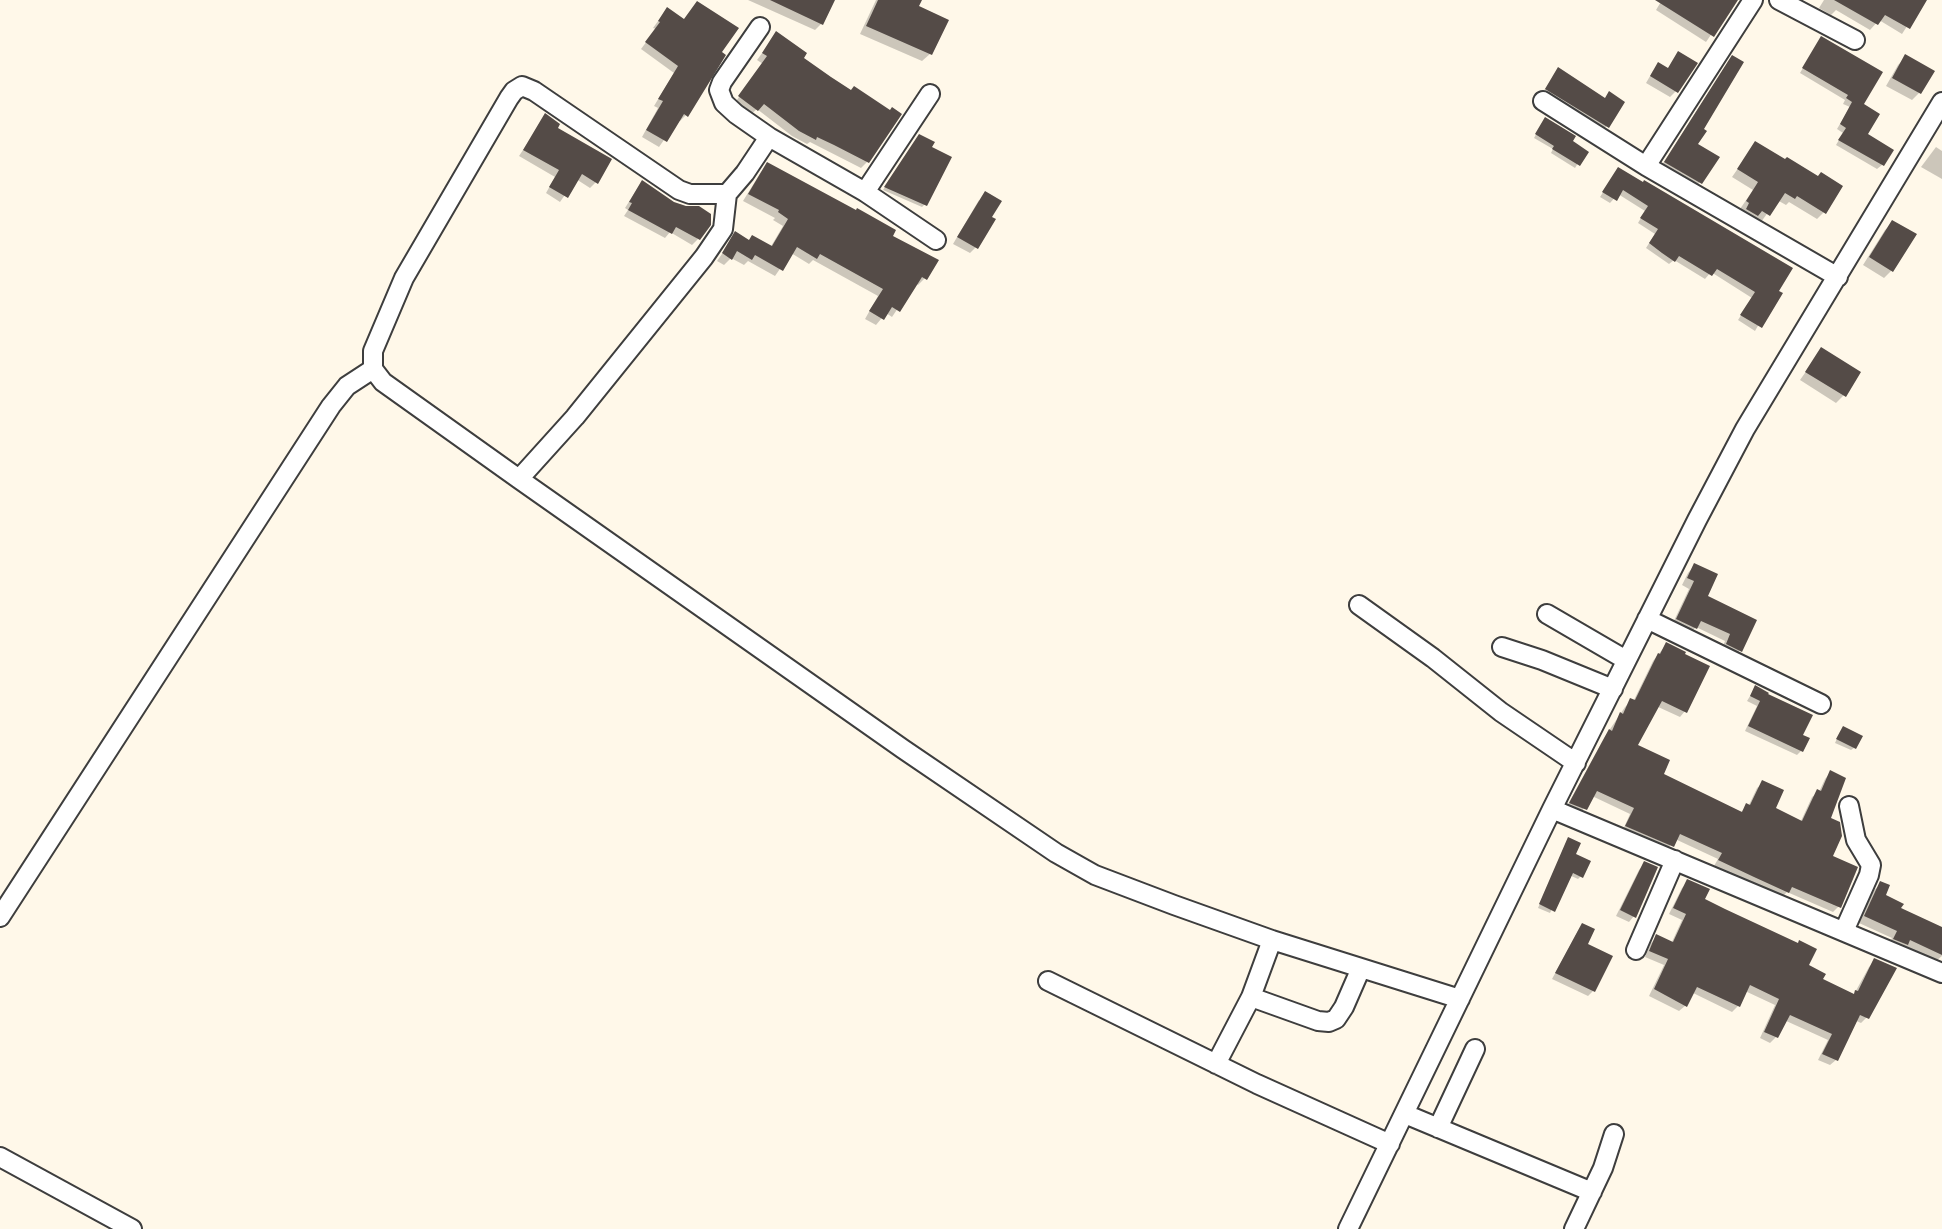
<!DOCTYPE html>
<html>
<head>
<meta charset="utf-8">
<style>
	body { margin:0 }
	canvas { display:block; background:#fff8e9 }
</style>
</head>
<body>
<canvas width="1942" height="1229"></canvas>
<script>
const g = document.querySelector('canvas').getContext('2d');
g.lineJoin = 'round';
function paint(path, color) { g.fillStyle = color; g.fill(path, 'evenodd'); }
const shape = rows => new Path2D(rows.map(r => 'M' + r).join(''));
function strokePath(path, color, width, dash) { g.strokeStyle = color; g.lineWidth = width; g.lineCap = dash ? 'butt' : 'round'; g.setLineDash(dash || []); g.stroke(path); }
paint(shape([
	[748,0,831,0,821,24,815,30],
	[876,0,919,0,915,7,930,54,922,61,860,34],
	[1662,0,1735,0,1706,42,1656,10],
	[1824,0,1924,0,1902,34,1879,20,1870,30,1836,10,1831,15,1819,8],
	[661,17,718,53,686,115,680,121,678,120,659,147,642,137,658,108,654,106,674,73,641,49,656,29,653,28],
	[771,41,800,59,867,162,861,168,810,142,807,144,792,136,757,109,750,115,734,104,763,64,757,60],
	[1817,44,1861,105,1865,135,1882,165,1877,169,1836,145,1843,133,1837,129,1850,107,1843,104,1845,100,1800,73],
	[1678,54,1676,91,1670,97,1646,83,1653,71,1667,70],
	[1906,57,1919,93,1912,100,1886,86,1898,65],
	[1727,64,1695,144,1700,182,1694,188,1660,168],
	[1559,70,1607,126,1599,133,1539,97],
	[545,117,596,182,590,188,576,179,560,202,546,193,555,177,519,156],
	[1542,123,1585,152,1575,168,1551,153,1553,149,1534,138],
	[916,140,929,148,925,204,922,207,883,190],
	[1755,144,1824,212,1817,219,1789,202,1786,205,1777,200,1761,222,1754,217,1749,222,1740,217,1744,211,1740,209,1753,190,1732,177],
	[1936,147,1942,151,1942,179,1921,167],
	[768,165,889,237,925,278,918,285,915,283,892,317,886,313,876,325,865,319,878,296,813,260,809,264,791,253,775,276,748,261,744,265,731,258,724,265,717,261,736,234,749,242,770,248,783,226,773,220,775,218,743,201,761,172],
	[1614,175,1790,269,1755,331,1738,320,1752,298,1711,272,1705,279,1674,260,1669,264,1646,248,1655,234,1638,223,1645,211,1618,194,1610,203,1600,197],
	[637,189,698,239,692,245,670,232,665,238,624,216,628,210,625,208],
	[979,200,976,247,970,253,953,244],
	[1893,223,1913,235,1891,271,1884,278,1863,265,1885,230],
	[1821,350,1844,395,1836,403,1800,380],
	[1694,566,1704,597,1754,622,1740,650,1734,657,1721,651,1725,641,1696,627,1688,635,1671,627,1689,589,1682,585,1688,573],
	[1666,645,1685,711,1680,717,1656,706,1635,746,1660,775,1741,812,1747,806,1748,807,1757,788,1763,783,1772,809,1800,823,1812,797,1819,792,1825,779,1830,773,1828,819,1829,857,1839,906,1833,912,1787,892,1782,897,1714,866,1718,859,1675,839,1666,851,1622,832,1630,814,1592,796,1580,814,1566,808,1604,738,1625,707,1631,701,1633,702,1653,661],
	[1755,688,1801,751,1797,755,1745,731,1757,706,1747,701],
	[1840,732,1854,748,1851,750,1835,743],
	[1566,843,1581,876,1578,879,1569,875,1550,913,1538,908],
	[1644,864,1634,916,1629,922,1616,916,1639,870],
	[1688,882,1702,900,1806,966,1820,980,1853,996,1869,967,1874,961,1867,1017,1861,1023,1854,1020,1836,1060,1830,1065,1818,1060,1828,1040,1784,1020,1776,1037,1770,1043,1760,1038,1775,1005,1745,991,1738,1006,1732,1012,1691,992,1685,1006,1679,1011,1649,996,1664,965,1645,957,1651,943,1657,937,1671,944,1682,920,1669,914,1682,888],
	[1881,884,1882,896,1898,909,1942,928,1942,956,1936,961,1903,946,1899,950,1888,946,1892,938,1859,923,1874,890],
	[1583,926,1593,991,1588,996,1552,979,1578,931]
]), '#0003');
paint(shape([
	[770,0,835,0,823,25],
	[878,0,922,0,919,6,949,20,932,55,866,26],
	[1655,0,1738,0,1714,37],
	[1834,0,1927,0,1910,29,1885,15,1878,25],
	[697,1,739,28,722,52,726,55,688,117,684,114,667,142,646,130,663,101,658,99,678,66,645,42,660,22,658,21,667,7,684,19],
	[776,31,807,53,804,58,831,77,851,90,854,86,890,110,892,107,902,114,869,163,834,145,817,137,816,140,799,131,764,104,758,111,738,96,767,56,762,53],
	[1821,36,1883,72,1864,104,1880,114,1868,134,1894,150,1884,166,1838,140,1846,128,1840,124,1852,102,1846,98,1848,95,1802,68],
	[1678,51,1698,63,1678,93,1650,76,1658,62,1668,68],
	[1905,54,1935,71,1921,94,1892,78],
	[1732,55,1744,62,1704,129,1707,131,1698,144,1720,157,1702,184,1664,162],
	[1558,67,1605,98,1609,91,1625,102,1609,128,1545,89],
	[545,113,560,124,558,128,612,159,598,184,582,174,568,198,549,187,559,170,523,150],
	[1545,117,1576,136,1573,141,1589,152,1580,166,1552,149,1554,146,1535,134],
	[919,134,935,142,932,147,952,157,927,206,884,187],
	[1755,141,1785,159,1787,157,1818,176,1821,172,1843,186,1826,214,1797,196,1795,199,1785,193,1770,216,1762,211,1758,216,1746,209,1749,203,1746,201,1758,182,1737,169],
	[767,162,856,210,857,208,896,230,893,236,939,260,927,280,922,277,900,312,892,307,884,320,869,311,883,289,820,254,817,259,797,247,783,271,755,255,752,260,737,251,732,260,722,253,735,231,749,240,752,235,772,246,788,219,778,212,779,210,748,194],
	[1618,167,1643,182,1644,180,1793,268,1779,291,1783,293,1762,328,1740,315,1755,292,1717,269,1712,276,1679,256,1675,262,1662,253,1649,243,1658,229,1640,218,1648,206,1623,190,1617,201,1602,192],
	[642,180,674,202,686,206,699,206,711,214,711,225,700,240,676,227,672,234,628,210,632,203,629,202],
	[985,191,1002,201,992,217,996,219,978,249,957,237],
	[1892,220,1917,234,1893,272,1869,257],
	[1821,347,1861,372,1846,397,1805,372],
	[1694,563,1718,574,1708,596,1757,620,1742,652,1726,644,1730,634,1701,621,1697,629,1676,619,1694,581,1687,578],
	[1666,642,1686,652,1685,654,1710,666,1687,713,1662,701,1638,745,1670,760,1664,774,1742,812,1746,803,1750,805,1762,780,1784,790,1776,808,1802,821,1817,789,1821,791,1830,770,1846,778,1831,818,1840,822,1842,836,1833,856,1858,867,1841,908,1792,887,1789,893,1754,877,1718,860,1722,853,1680,834,1674,847,1625,826,1634,808,1597,791,1587,810,1569,803,1609,729,1612,731,1620,712,1623,714,1630,698,1635,700,1658,653,1660,654],
	[1755,685,1769,693,1768,694,1813,715,1803,735,1810,738,1803,752,1748,726,1760,701,1750,696],
	[1843,726,1863,736,1856,749,1836,739],
	[1568,837,1581,843,1576,854,1591,861,1583,878,1573,873,1555,912,1539,904],
	[1644,861,1658,867,1636,918,1620,910],
	[1687,879,1710,889,1705,899,1725,909,1798,943,1799,940,1817,949,1809,965,1826,974,1823,979,1854,994,1855,990,1858,991,1874,958,1897,968,1869,1019,1860,1015,1838,1061,1822,1054,1832,1034,1790,1015,1778,1038,1764,1032,1779,999,1750,985,1740,1007,1697,987,1687,1007,1654,989,1668,959,1649,951,1656,934,1673,942,1686,914,1673,908],
	[1880,881,1890,885,1886,895,1904,904,1901,908,1942,927,1942,955,1910,940,1908,945,1893,939,1897,931,1864,916],
	[1582,923,1595,929,1588,944,1613,956,1595,992,1555,973]
]), '#544b47');
const minor = shape([
	[1779,0,1855,40],
	[760,27,722,82,719,90,724,103,736,114,769,137],
	[1543,101,1646,166,1838,277],
	[1646,166,1753,0],
	[865,192,930,94],
	[936,240,865,192,769,137,745,173,727,194,690,194,679,190,534,91,522,86,514,91,509,98,404,278,373,351,373,369,383,382,519,479,903,749,1056,853,1095,875,1174,905,1272,940,1460,999],
	[519,479,575,417,704,257,723,229,727,194],
	[1359,605,1433,658,1501,712,1576,763],
	[1547,614,1626,660],
	[1647,619,1821,704],
	[1502,647,1542,660,1613,689],
	[1552,809,1942,973],
	[0,917,331,406,347,386,373,369],
	[1844,931,1869,875,1871,865,1856,840,1849,806],
	[1636,950,1675,860],
	[1048,981,1257,1084,1390,1144],
	[1251,997,1318,1021,1329,1022,1336,1019,1344,1007,1361,968],
	[1216,1064,1251,997,1272,940],
	[1405,1114,1592,1192],
	[1438,1128,1475,1049],
	[0,1157,132,1229],
	[1348,1229,1552,809,1697,520,1745,429,1942,102],
	[1574,1229,1603,1168,1614,1134]
]);
strokePath(minor, '#3e3e3e', 22);
strokePath(minor, '#fff', 18);
</script>
</body>
</html>
